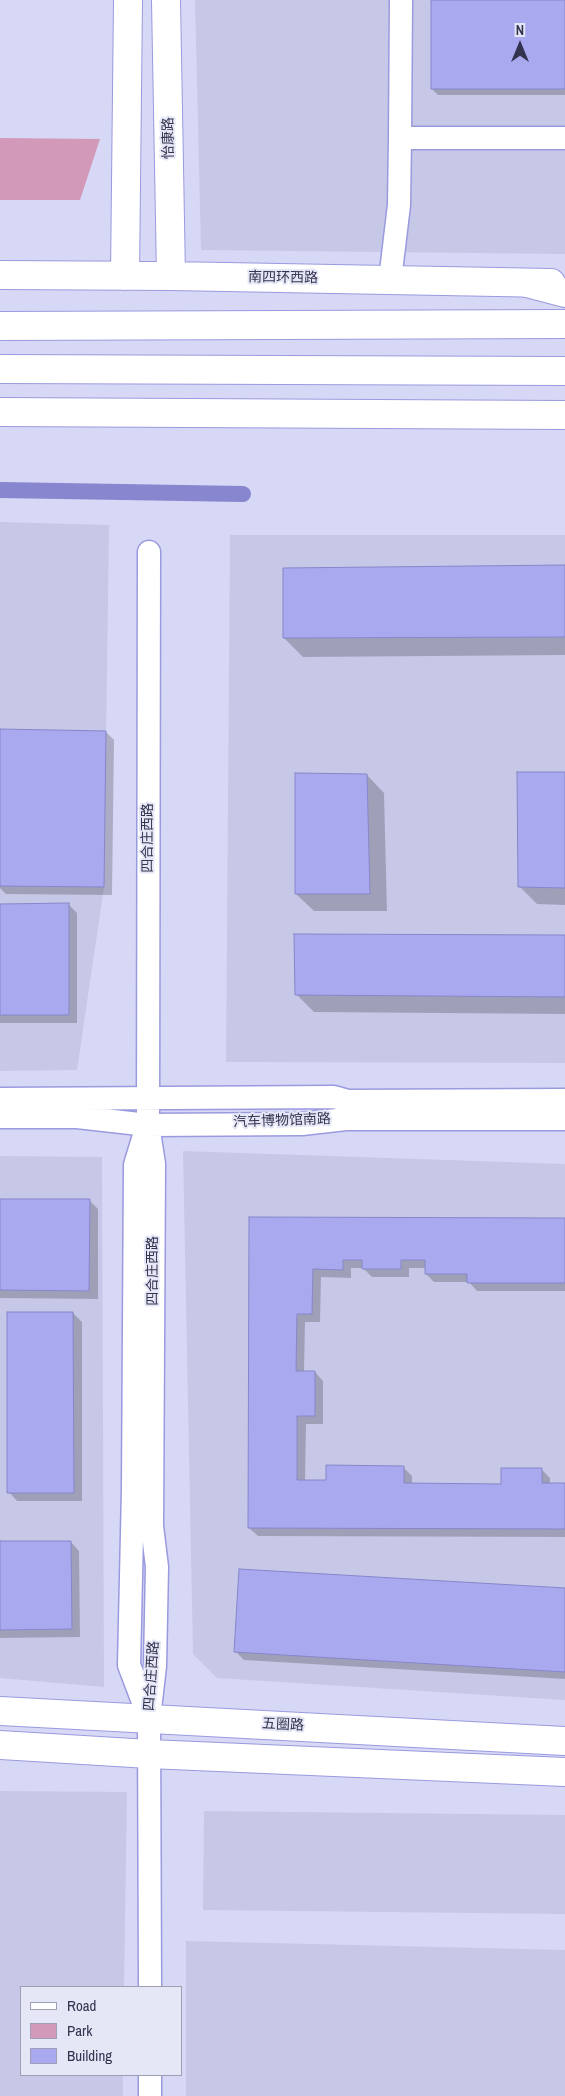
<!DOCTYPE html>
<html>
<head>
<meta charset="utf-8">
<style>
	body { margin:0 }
	#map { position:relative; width:565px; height:2096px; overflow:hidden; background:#d7d8f6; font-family:"Archivo Narrow",sans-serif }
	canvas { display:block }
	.legend { position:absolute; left:20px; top:1986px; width:162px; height:90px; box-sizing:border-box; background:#e6e7f6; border:1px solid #9e9fb4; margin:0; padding:6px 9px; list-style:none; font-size:15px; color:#333350 }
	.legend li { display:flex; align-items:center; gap:10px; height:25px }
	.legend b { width:25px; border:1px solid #9e9fb4 }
	.north { position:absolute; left:495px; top:20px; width:50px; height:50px; -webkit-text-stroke:4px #e6e7f6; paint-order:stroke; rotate:0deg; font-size:14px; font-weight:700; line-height:20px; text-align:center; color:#333350 }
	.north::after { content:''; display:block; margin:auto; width:18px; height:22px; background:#333350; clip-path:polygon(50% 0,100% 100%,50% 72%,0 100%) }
</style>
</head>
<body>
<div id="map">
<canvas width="565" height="2096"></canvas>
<ul class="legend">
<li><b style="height:6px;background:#fff"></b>Road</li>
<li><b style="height:14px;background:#d299b9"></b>Park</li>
<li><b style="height:14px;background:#a9a9ef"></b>Building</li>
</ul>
<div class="north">N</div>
</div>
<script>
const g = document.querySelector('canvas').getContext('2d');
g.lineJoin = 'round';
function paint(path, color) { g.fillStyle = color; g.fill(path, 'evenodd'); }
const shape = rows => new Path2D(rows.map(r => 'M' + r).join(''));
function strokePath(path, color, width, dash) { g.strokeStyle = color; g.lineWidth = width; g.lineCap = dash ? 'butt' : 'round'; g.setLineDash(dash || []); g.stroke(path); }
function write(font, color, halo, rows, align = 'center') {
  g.font = font + ' "Archivo Narrow","Noto Sans SC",sans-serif'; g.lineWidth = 4; g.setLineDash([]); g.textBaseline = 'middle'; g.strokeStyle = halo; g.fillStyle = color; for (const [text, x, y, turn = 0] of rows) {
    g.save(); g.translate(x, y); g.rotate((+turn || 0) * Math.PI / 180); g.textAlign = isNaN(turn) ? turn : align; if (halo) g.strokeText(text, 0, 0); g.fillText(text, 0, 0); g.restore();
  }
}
paint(shape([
	[195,0,565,0,565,254,201,250],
	[0,522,109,525,104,887,77,1070,0,1071],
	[230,535,565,535,565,1063,226,1062],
	[183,1151,565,1164,565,1700,217,1678,193,1654],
	[0,1156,102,1157,104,1687,0,1678],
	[0,1791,127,1792,124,1987,21,1987,21,2075,123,2075,123,2096,0,2096],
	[204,1811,565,1815,565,1914,203,1910],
	[186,1941,565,1950,565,2096,186,2096]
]), '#c7c8e7');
paint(shape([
	[0,138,100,139,80,200,0,200]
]), '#d299b9');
paint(shape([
	[432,0,565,0,565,95,438,95,432,89],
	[565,566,565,655,303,657,284,638],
	[0,730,106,732,114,740,112,895,6,894,0,888],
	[565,773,565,905,537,904,519,886],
	[367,775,384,793,387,911,314,911,296,894],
	[0,905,69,905,77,913,77,1023,0,1023],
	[565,936,565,1014,314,1012,296,994],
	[0,1200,90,1201,98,1209,98,1299,0,1298],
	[250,1218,565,1219,565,1291,477,1291,469,1282,434,1282,426,1274,426,1268,409,1268,409,1277,372,1277,363,1268,351,1268,351,1278,321,1277,320,1322,305,1322,304,1372,315,1372,323,1381,323,1424,306,1424,305,1481,327,1481,403,1467,412,1476,412,1484,502,1485,542,1470,550,1478,550,1484,565,1484,565,1537,258,1536,249,1528],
	[73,1313,82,1322,82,1501,17,1501,9,1492],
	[71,1542,79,1551,80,1637,0,1638,0,1543],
	[565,1589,565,1679,244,1660,236,1652]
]), '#0003');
strokePath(shape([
	[0,490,243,494]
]), '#8786ce', 16);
const building = shape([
	[431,0,565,0,565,89,431,89,431,0],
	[565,565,565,637,283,638,283,568,565,565],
	[0,729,106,731,104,887,0,886,0,729],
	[517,772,565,772,565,888,518,887,517,772],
	[295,773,367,774,370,894,295,894,295,773],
	[69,903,69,1015,0,1015,0,904,69,903],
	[294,934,565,935,565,997,295,995,294,934],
	[0,1199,90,1199,89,1291,0,1290,0,1199],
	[249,1217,565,1218,565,1283,467,1283,467,1274,425,1274,425,1260,401,1260,401,1269,362,1269,362,1260,343,1260,343,1270,313,1269,312,1314,297,1314,296,1371,315,1371,315,1416,297,1416,297,1480,326,1480,326,1465,404,1466,404,1483,501,1484,501,1468,542,1468,542,1483,565,1483,565,1529,248,1528,249,1217],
	[7,1312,73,1312,74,1493,7,1493,7,1312],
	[0,1541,71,1541,72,1629,0,1630,0,1541],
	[239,1569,565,1588,565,1672,234,1652,239,1569]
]);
paint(building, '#a9a9ef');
strokePath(building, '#8786ca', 1);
const minor = shape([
	[401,0,400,138,565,138],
	[390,280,399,205,400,138],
	[149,552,148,1125,154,1164,152,1526,157,1567,155,1666,149,1718,150,1987],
	[0,1099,334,1097,348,1101,565,1100],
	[0,1117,77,1117,148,1125,302,1124,346,1119,565,1119],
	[146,1129,135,1165,133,1489,129,1665,148,1715],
	[150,2075,150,2096]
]);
const major = shape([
	[166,0,171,276],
	[0,275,171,276,551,283],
	[125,276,128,0],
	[0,412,565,415],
	[0,1711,565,1741],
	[0,1745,149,1754,565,1772]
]);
const highway = shape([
	[527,283,565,293],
	[0,326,565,324],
	[0,369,565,371]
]);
strokePath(minor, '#9a9adf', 25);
strokePath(major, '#9a9adf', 30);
strokePath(highway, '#9a9adf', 30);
strokePath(minor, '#fff', 22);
strokePath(major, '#fff', 28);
strokePath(highway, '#fff', 28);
write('14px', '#333350', '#e6e7f6', [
	["怡康路",169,138,-91],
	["南四环西路",283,278,1],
	["四合庄西路",148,838,-90],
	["汽车博物馆南路",282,1121,-2],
	["四合庄西路",153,1271,-90],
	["四合庄西路",152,1676,-86],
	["五圈路",283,1725,3]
]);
</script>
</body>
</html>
